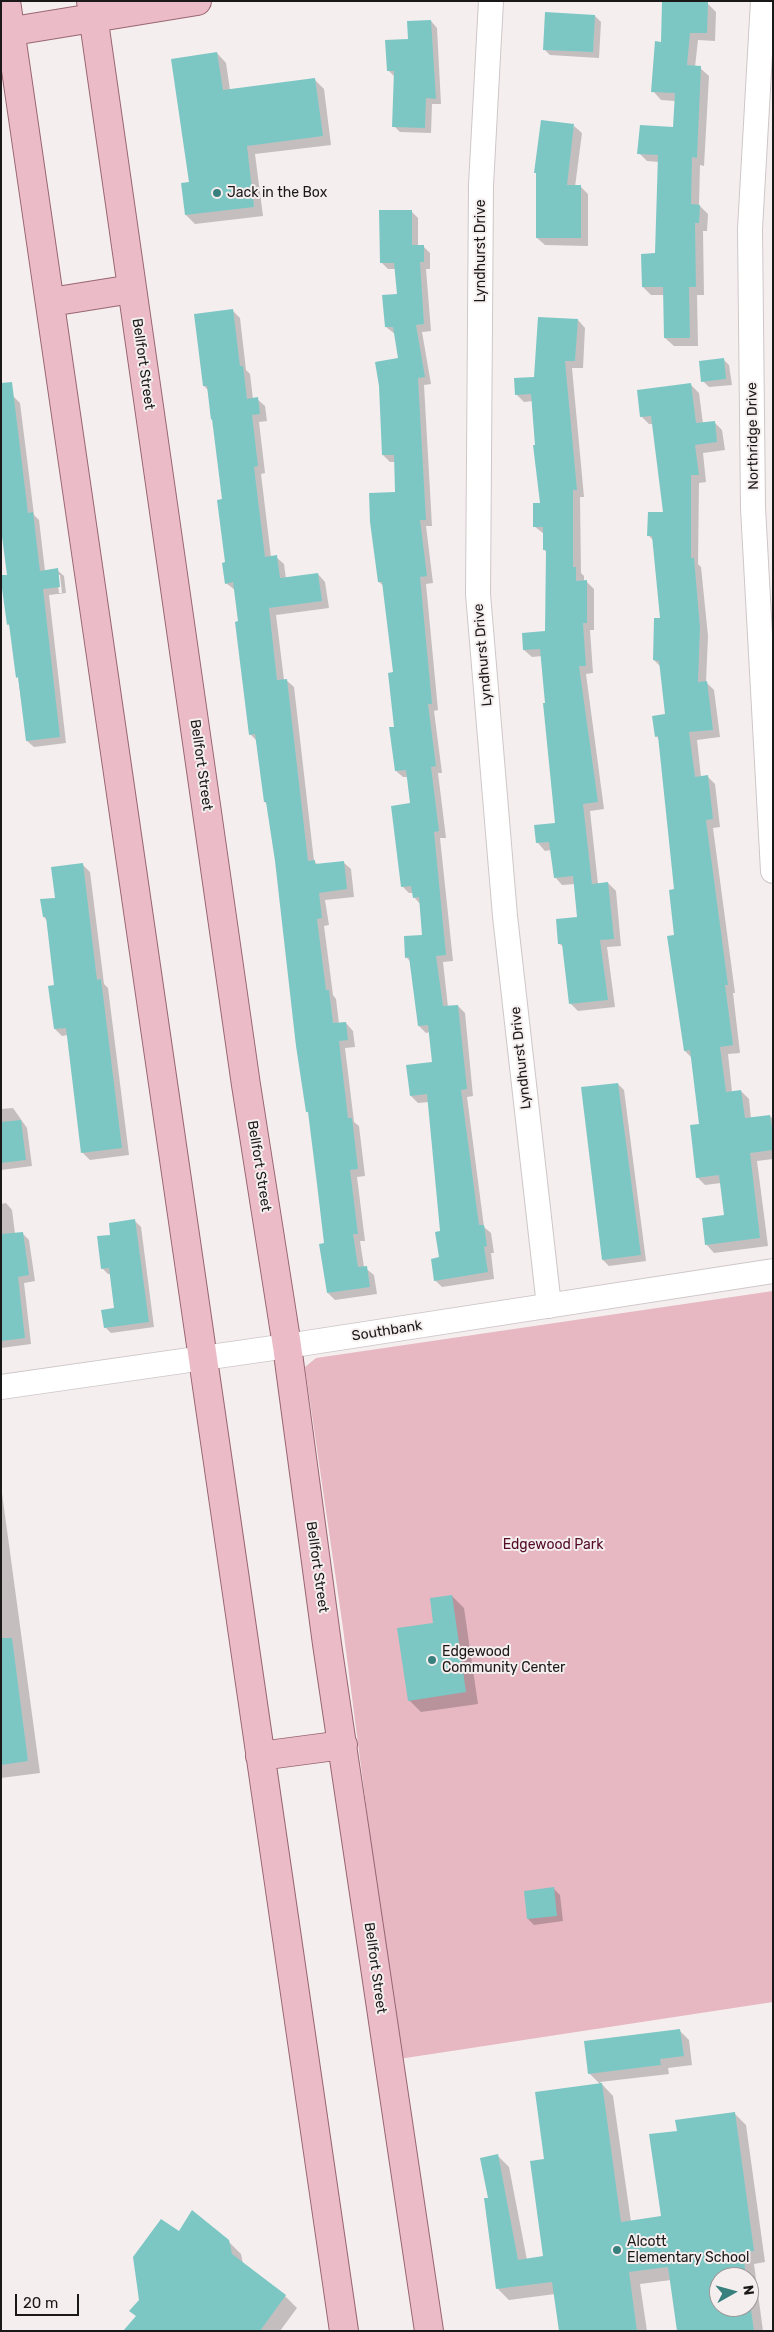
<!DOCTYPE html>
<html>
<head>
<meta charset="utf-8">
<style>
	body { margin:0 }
	#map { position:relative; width:774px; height:2332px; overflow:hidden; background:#f5eeef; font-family:Rubik,sans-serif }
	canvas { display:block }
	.frame { position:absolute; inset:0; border:2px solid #1a1818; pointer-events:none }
	.north { position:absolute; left:709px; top:2267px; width:50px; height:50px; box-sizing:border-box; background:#f5eeef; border:1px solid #9d9899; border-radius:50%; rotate:83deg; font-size:14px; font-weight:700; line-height:20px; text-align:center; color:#1a1818 }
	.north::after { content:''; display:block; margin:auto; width:18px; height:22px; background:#38807e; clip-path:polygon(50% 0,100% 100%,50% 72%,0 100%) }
	.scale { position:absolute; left:15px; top:2294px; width:64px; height:22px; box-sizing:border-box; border:2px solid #1a1818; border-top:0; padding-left:6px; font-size:15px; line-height:18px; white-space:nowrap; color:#1a1818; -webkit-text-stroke:4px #f5eeef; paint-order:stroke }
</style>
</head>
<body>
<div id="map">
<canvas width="774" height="2332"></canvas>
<div class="frame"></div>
<div class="north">N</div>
<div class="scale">20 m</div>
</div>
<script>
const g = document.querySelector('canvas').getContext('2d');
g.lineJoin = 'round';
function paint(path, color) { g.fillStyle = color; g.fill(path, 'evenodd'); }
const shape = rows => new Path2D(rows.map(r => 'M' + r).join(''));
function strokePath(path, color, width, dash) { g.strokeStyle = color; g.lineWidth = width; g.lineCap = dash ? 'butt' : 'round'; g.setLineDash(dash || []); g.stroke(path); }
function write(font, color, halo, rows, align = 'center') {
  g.font = font + ' Rubik,sans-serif'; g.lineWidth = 4; g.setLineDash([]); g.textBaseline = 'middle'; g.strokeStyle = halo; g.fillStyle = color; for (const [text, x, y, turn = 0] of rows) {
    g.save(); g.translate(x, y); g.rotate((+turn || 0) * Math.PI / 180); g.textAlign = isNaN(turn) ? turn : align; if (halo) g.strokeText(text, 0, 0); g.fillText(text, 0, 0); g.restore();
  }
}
paint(shape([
	[773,1291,773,2002,399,2059,343,1628,305,1367,316,1358]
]), '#e7b8c2');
paint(shape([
	[663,1,704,1,704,3,708,4,716,12,715,41,698,40,695,67,700,68,709,76,704,166,700,165,699,205,708,214,707,231,703,231,704,295,697,295,698,346,674,346,665,338,664,295,651,295,643,287,657,255,659,162,647,161,639,153,674,129,675,101,661,100,653,91,662,43],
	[595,16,601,22,599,58,550,55,544,49],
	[431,21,437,28,441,104,432,104,431,133,400,132,394,126,394,76,388,70],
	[217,53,226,63,230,90,315,80,324,89,331,145,255,154,263,216,195,224,186,215,190,183],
	[574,126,582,133,575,187,581,187,588,194,588,246,545,245,537,238],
	[411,211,418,218,418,246,423,246,430,253,430,269,426,269,431,331,422,332,431,384,424,385,432,526,426,526,433,583,426,584,438,710,434,711,442,773,438,773,446,838,440,838,453,961,443,962,448,1007,458,1006,465,1013,473,1096,467,1097,484,1227,491,1233,494,1253,491,1253,494,1279,442,1287,435,1280,440,1258,442,1232,429,1102,418,1103,411,1096,408,1066,434,1063,430,1032,426,1033,419,1026,411,962,406,957,423,936,420,904,414,897,413,893,409,893,402,886,412,804,408,777,403,777,396,771,395,673,384,586,379,582,396,493,395,462,390,462,383,455,399,359,395,334,386,327,398,295,396,269,388,269,381,262],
	[232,310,240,318,246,370,250,374,253,399,257,399,265,406,267,421,259,422,265,473,261,474,271,557,276,557,284,564,286,579,318,574,325,582,329,608,276,615,284,680,286,680,294,687,314,861,318,865,343,862,351,869,354,897,325,900,329,925,324,926,333,995,336,999,339,1024,346,1023,353,1031,355,1047,345,1048,354,1122,359,1126,365,1176,357,1177,365,1241,360,1241,364,1267,374,1275,377,1294,335,1300,328,1293,325,1244,310,1114,307,1111,276,861,267,804,265,802,258,742,250,734,235,590,226,583,224,500,214,421,212,419,208,390,204,386],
	[578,320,585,328,583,368,572,368,584,497,580,497,581,573,584,576,584,582,587,582,594,589,594,630,590,630,593,673,586,674,604,809,590,811,598,884,608,883,616,891,621,946,607,947,615,1007,578,1011,571,1004,564,948,559,943,578,918,575,884,562,885,555,877,551,850,545,851,538,843,536,826,557,824,542,656,532,657,524,650,547,632,547,553,544,549,544,534,534,526,542,504,533,401,524,402,516,394,535,378],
	[723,359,729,365,732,385,709,387,703,381],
	[691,385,699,393,703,424,714,422,722,430,725,450,703,453,706,482,699,483,698,564,701,567,708,636,706,682,714,690,720,737,697,740,701,777,707,776,715,784,720,827,713,828,735,993,733,993,740,1053,728,1054,732,1092,741,1091,749,1099,751,1119,770,1116,773,1119,773,1159,757,1161,768,1246,714,1253,706,1244,725,1216,721,1183,705,1185,697,1177,701,1125,692,1058,685,1051,676,936,676,890,660,740,656,736,667,715,661,667,654,660,662,619,654,541,649,536,664,513,653,424,649,424,641,416],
	[13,396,20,403,34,515,39,520,45,571,57,570,64,576,66,593,49,595,66,743,34,747,27,741,11,627,8,624],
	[57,575,60,575,62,593,59,593],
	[83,865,90,872,104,984,108,988,129,1155,90,1160,83,1153,68,1035,62,1036,55,1029,55,986,47,921,44,917],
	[618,1084,624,1090,646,1261,609,1266,603,1260],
	[13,1108,27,1128,32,1166,1,1170,1,1109],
	[6,1203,12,1210,15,1234,22,1233,29,1240,35,1281,24,1283,31,1344,1,1348,1,1204],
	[135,1221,141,1227,154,1327,111,1333,105,1327,115,1309,111,1274,108,1274,102,1268,112,1236],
	[1,1486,40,1773,1,1778],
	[452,1596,464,1608,478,1704,421,1712,409,1700,435,1624],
	[554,1889,560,1895,563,1921,534,1925,528,1919],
	[680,2031,689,2040,692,2065,668,2068,669,2074,600,2082,613,2096,631,2222,662,2217,678,2132,734,2113,746,2125,765,2262,754,2264,763,2331,678,2331,671,2280,640,2284,647,2331,560,2331,555,2294,509,2300,498,2289,489,2199,497,2155,509,2167,527,2260,545,2257,546,2160,600,2084,589,2073],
	[719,2277,749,2277,749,2307,719,2307],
	[179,2233,228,2241,241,2254,243,2264,285,2296,297,2308,280,2331,135,2331,140,2300]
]), '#0003');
paint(shape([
	[662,1,708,2,707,33,690,33,687,65,701,66,697,158,692,157,691,204,700,205,699,223,695,223,696,287,689,287,690,338,664,338,663,287,642,287,641,254,655,253,658,155,637,154,640,125,673,127,675,93,651,92,655,41,661,42],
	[545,12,595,15,593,52,543,50],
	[431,20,436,99,426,98,425,128,392,127,394,71,387,71,385,40,408,39,407,21],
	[217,52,223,90,315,78,323,136,247,146,254,207,185,215,181,183,189,182,171,59],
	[541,120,574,124,567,185,581,185,581,238,536,238,536,173,534,173],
	[379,210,412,210,412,245,424,245,424,262,420,262,424,324,416,325,425,377,418,378,426,520,420,520,427,576,420,577,432,704,428,704,436,766,431,767,439,831,434,832,446,955,436,956,443,1006,458,1005,467,1089,461,1090,479,1225,484,1225,487,1246,484,1247,488,1272,434,1281,431,1259,439,1257,435,1232,440,1231,427,1094,410,1096,406,1065,432,1062,428,1025,418,1026,409,957,405,958,404,936,422,935,419,897,413,898,411,886,401,887,391,806,410,803,406,770,395,771,389,727,394,727,388,673,393,672,382,582,378,582,370,522,369,493,395,492,394,455,382,455,379,386,375,362,398,358,393,327,385,327,382,295,397,294,394,263,380,263],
	[233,309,240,366,243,366,247,399,258,397,260,414,252,415,258,466,254,467,265,557,277,555,280,578,318,573,322,601,269,608,277,680,287,679,308,861,315,860,315,864,344,861,347,889,319,893,322,918,317,919,326,990,329,990,333,1023,346,1022,348,1040,339,1041,348,1118,352,1118,358,1169,350,1170,358,1234,353,1234,358,1267,367,1266,370,1287,327,1293,319,1244,324,1243,317,1184,308,1112,306,1112,296,1046,275,861,266,802,264,802,255,734,249,735,235,622,238,621,233,582,225,584,222,563,225,562,217,500,222,499,212,419,211,420,207,386,203,386,194,314],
	[538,317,578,319,575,361,565,361,577,490,573,490,573,567,576,567,576,581,587,580,587,623,583,623,586,666,579,666,598,802,583,804,592,884,608,882,614,939,600,940,608,1000,569,1004,562,944,558,944,556,919,577,917,573,876,554,878,549,842,536,843,534,825,555,823,543,703,545,703,540,649,523,650,522,633,545,631,546,550,543,550,543,527,533,527,533,503,540,503,533,445,535,445,531,394,515,395,514,378,534,377],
	[724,358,726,379,701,382,699,361],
	[12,382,28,513,33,512,40,571,58,568,60,587,43,589,60,737,26,741,18,677,16,678,9,624,7,625,1,581,1,575,7,575,1,529,1,383],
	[691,383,696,423,715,421,717,442,695,445,699,475,691,475,691,558,694,558,700,627,698,682,707,681,713,730,689,732,695,777,708,775,713,819,706,820,728,985,725,985,733,1045,720,1047,726,1092,741,1090,745,1118,770,1115,773,1135,773,1150,750,1153,760,1238,705,1245,702,1218,724,1215,719,1175,696,1178,690,1125,699,1124,690,1050,684,1051,667,936,674,935,669,890,674,889,658,736,655,737,652,716,665,714,659,661,653,660,654,618,660,618,652,536,647,536,648,512,663,512,651,416,640,417,637,390],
	[83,863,97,980,101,979,122,1148,81,1153,66,1028,54,1029,48,986,54,985,46,917,43,917,40,899,55,898,51,867],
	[618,1083,641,1255,602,1260,581,1087],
	[21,1120,26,1160,1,1163,1,1122],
	[135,1219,149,1322,104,1328,101,1310,114,1308,109,1268,101,1269,97,1236,110,1235,109,1223],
	[23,1232,29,1275,18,1277,25,1338,1,1341,1,1234],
	[452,1595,466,1692,408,1701,397,1628,433,1623,430,1598],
	[1,1638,12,1638,28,1761,1,1765],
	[554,1887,557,1916,527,1919,524,1891],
	[680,2029,684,2056,660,2059,661,2065,588,2074,584,2041],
	[602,2083,621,2222,661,2216,649,2134,677,2131,675,2120,735,2112,754,2251,743,2252,746,2277,719,2277,719,2307,749,2307,749,2296,754,2331,677,2331,668,2267,629,2272,637,2331,559,2331,552,2282,496,2289,484,2198,488,2198,480,2158,498,2154,518,2260,543,2256,530,2161,544,2159,535,2092],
	[192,2210,229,2240,232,2254,286,2295,260,2331,123,2331,136,2316,129,2311,139,2300,133,2257,161,2219,179,2231]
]), '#7cc7c4');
const minor = shape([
	[491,1,481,185,478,594,505,916,549,1306],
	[763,1,750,229,753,508,773,871],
	[1,1387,287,1346,773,1271]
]);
const major = shape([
	[6,1,344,2331],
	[91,1,246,1085,287,1346,327,1644,429,2331],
	[1,33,197,1],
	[51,302,132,289],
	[260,1756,343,1745]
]);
strokePath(minor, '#cec7c8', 26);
strokePath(major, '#996572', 30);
strokePath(minor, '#fff', 24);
strokePath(major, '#ebbcc7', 28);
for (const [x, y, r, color] of [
	[217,193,5,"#38807e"],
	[432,1660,5,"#38807e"],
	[617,2250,5,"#38807e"]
]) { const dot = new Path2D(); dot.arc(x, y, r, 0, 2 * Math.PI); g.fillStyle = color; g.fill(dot); strokePath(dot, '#f5eeef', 2); }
write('14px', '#1a1818', '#f5eeef', [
	["Jack in the Box",227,193],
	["Edgewood",442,1652],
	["Community Center",442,1668],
	["Alcott",627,2242],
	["Elementary School",627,2258]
], 'left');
write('14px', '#1a1818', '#f5eeef', [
	["Lyndhurst Drive",481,251,-90],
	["Bellfort Street",143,364,82],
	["Northridge Drive",753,436,-91],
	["Lyndhurst Drive",483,655,-95],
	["Bellfort Street",201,765,82],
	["Lyndhurst Drive",521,1058,-96],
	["Bellfort Street",259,1166,81],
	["Southbank",387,1331,-9],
	["Bellfort Street",317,1567,82],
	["Bellfort Street",375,1968,82]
]);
write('14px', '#530b26', '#f5eeef', [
	["Edgewood Park",553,1545]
]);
</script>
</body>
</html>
